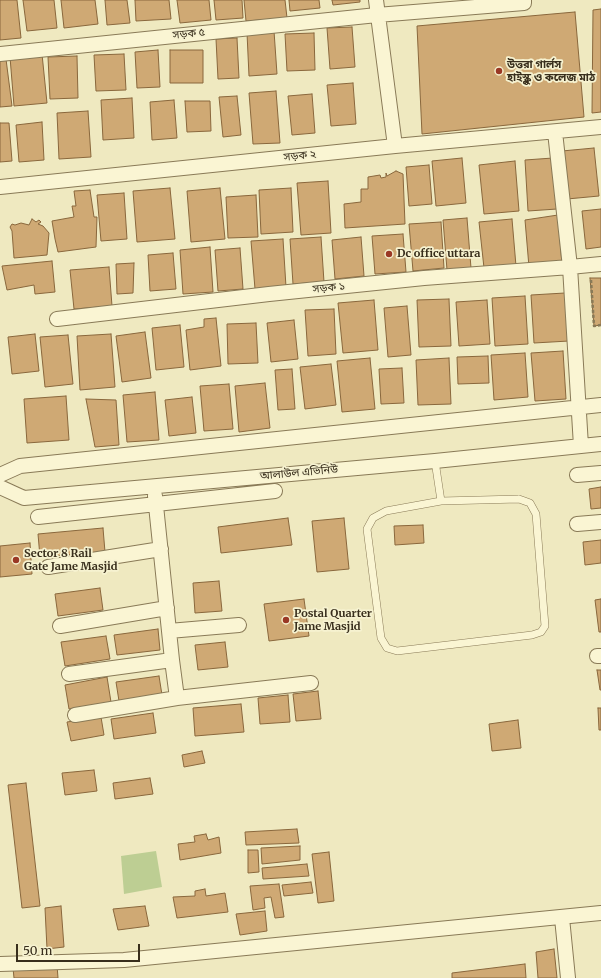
<!DOCTYPE html>
<html>
<head>
<meta charset="utf-8">
<style>
	body { margin:0 }
	#map { position:relative; width:601px; height:978px; overflow:hidden; background:#efe9c0; font-family:Merriweather,serif }
	canvas { display:block }
	.scale { position:absolute; left:16px; top:944px; width:124px; height:18px; box-sizing:border-box; border:2px solid #382e1c; border-top:0; padding-left:5px; font-size:12px; line-height:14px; white-space:nowrap; color:#382e1c; -webkit-text-stroke:3px #f6f2d0; paint-order:stroke }
</style>
</head>
<body>
<div id="map">
<canvas width="601" height="978"></canvas>
<div class="scale">50 m</div>
</div>
<script>
const g = document.querySelector('canvas').getContext('2d');
g.lineJoin = 'round';
function paint(path, color) { g.fillStyle = color; g.fill(path, 'evenodd'); }
const shape = rows => new Path2D(rows.map(r => 'M' + r).join(''));
function strokePath(path, color, width, dash) { g.strokeStyle = color; g.lineWidth = width; g.lineCap = dash ? 'butt' : 'round'; g.setLineDash(dash || []); g.stroke(path); }
function write(font, color, halo, rows, align = 'center') {
  g.font = font + ' Merriweather,"Noto Sans Bengali",serif'; g.lineWidth = 3.5; g.setLineDash([]); g.textBaseline = 'middle'; g.strokeStyle = halo; g.fillStyle = color; for (const [text, x, y, turn = 0] of rows) {
    g.save(); g.translate(x, y); g.rotate((+turn || 0) * Math.PI / 180); g.textAlign = isNaN(turn) ? turn : align; if (halo) g.strokeText(text, 0, 0); g.fillText(text, 0, 0); g.restore();
  }
}
paint(shape([
	[156,851,162,887,124,894,121,856]
]), '#bdce93');
const building = shape([
	[0,0,17,0,21,38,0,40,0,0],
	[23,0,54,0,57,28,27,31,23,0],
	[61,0,95,0,98,24,64,28,61,0],
	[105,0,127,0,130,23,107,25,105,0],
	[135,0,169,0,171,19,136,21,135,0],
	[177,0,209,0,211,20,180,23,177,0],
	[214,0,242,0,243,18,216,20,214,0],
	[244,0,285,0,287,18,246,21,244,0],
	[289,0,319,0,320,8,290,11,289,0],
	[332,0,360,0,360,2,333,5,332,0],
	[601,9,601,112,592,113,593,10,601,9],
	[575,12,584,117,422,134,417,26,575,12],
	[352,27,355,67,330,69,327,28,352,27],
	[274,31,277,74,249,76,247,33,274,31],
	[314,33,315,70,287,71,285,34,314,33],
	[237,38,239,78,218,79,216,39,237,38],
	[158,50,160,87,137,88,135,52,158,50],
	[170,50,203,50,203,83,170,83,170,50],
	[42,54,47,103,14,106,10,57,42,54],
	[124,54,126,90,96,91,94,55,124,54],
	[77,56,78,98,50,99,48,57,77,56],
	[6,59,12,106,0,107,0,60,6,59],
	[353,83,356,124,331,126,327,85,353,83],
	[276,91,280,143,253,144,249,93,276,91],
	[312,94,315,133,292,135,288,96,312,94],
	[237,96,241,135,223,137,219,97,237,96],
	[132,98,134,138,103,140,101,100,132,98],
	[174,100,177,138,152,140,150,102,174,100],
	[185,101,210,101,211,131,187,132,185,101],
	[88,111,91,157,59,159,57,113,88,111],
	[42,122,44,160,19,162,16,125,42,122],
	[0,123,9,123,12,161,0,162,0,123],
	[594,148,599,196,567,199,562,151,594,148],
	[462,158,466,203,436,206,432,161,462,158],
	[553,158,557,209,528,211,525,160,553,158],
	[515,161,519,211,484,214,479,165,515,161],
	[429,165,432,204,409,206,406,167,429,165],
	[396,171,403,174,405,224,345,228,344,204,361,202,361,189,368,189,368,177,380,175,381,178,386,177,386,173,387,176,396,171],
	[328,181,331,233,301,235,297,183,328,181],
	[170,188,175,239,137,242,133,191,170,188],
	[220,188,225,239,191,242,187,191,220,188],
	[291,188,293,232,261,234,259,190,291,188],
	[90,190,94,217,97,217,96,247,58,252,55,239,52,221,74,217,72,206,76,206,74,191,90,190],
	[124,193,127,239,101,241,97,195,124,193],
	[256,195,258,237,228,238,226,197,256,195],
	[601,209,601,247,586,249,582,211,601,209],
	[558,215,562,264,529,267,525,220,558,215],
	[467,218,471,268,447,270,443,220,467,218],
	[32,219,36,222,39,220,41,222,38,224,43,226,49,233,47,255,14,258,12,231,10,227,12,224,15,225,21,223,29,225,32,219],
	[512,219,516,266,484,268,479,222,512,219],
	[441,222,444,268,413,271,409,224,441,222],
	[403,234,406,272,375,274,372,236,403,234],
	[321,237,324,282,293,284,290,239,321,237],
	[361,237,364,276,335,279,332,240,361,237],
	[283,239,286,287,255,289,251,241,283,239],
	[210,247,213,292,183,294,180,250,210,247],
	[240,248,243,289,218,291,215,250,240,248],
	[173,253,176,289,150,291,148,255,173,253],
	[52,261,55,292,35,294,34,285,7,290,2,266,52,261],
	[134,263,133,293,117,294,116,264,134,263],
	[109,267,112,306,74,309,70,270,109,267],
	[590,278,601,278,601,325,594,326,590,278],
	[565,293,569,341,534,343,531,295,565,293],
	[525,296,528,344,495,346,492,298,525,296],
	[449,299,451,346,419,347,417,300,449,299],
	[374,300,378,350,343,353,338,303,374,300],
	[487,300,490,344,459,346,456,302,487,300],
	[407,306,411,355,388,357,384,308,407,306],
	[334,309,336,354,308,356,305,310,334,309],
	[216,318,221,366,190,370,186,330,204,327,204,319,216,318],
	[294,320,298,359,271,362,267,323,294,320],
	[256,323,258,363,228,364,227,324,256,323],
	[180,325,184,367,156,370,152,328,180,325],
	[145,332,151,378,122,382,116,336,145,332],
	[35,334,39,371,12,374,8,337,35,334],
	[111,334,115,387,80,390,77,336,111,334],
	[68,335,73,384,45,387,40,337,68,335],
	[563,351,566,399,535,401,531,353,563,351],
	[525,353,528,397,494,400,491,355,525,353],
	[488,356,489,383,458,384,457,357,488,356],
	[370,358,375,409,342,412,337,361,370,358],
	[449,358,451,404,418,405,416,360,449,358],
	[331,364,336,405,305,409,300,367,331,364],
	[402,368,404,403,381,404,379,369,402,368],
	[292,369,295,409,278,410,275,370,292,369],
	[265,383,270,428,239,432,235,386,265,383],
	[229,384,233,429,204,431,200,386,229,384],
	[155,392,159,440,127,442,123,395,155,392],
	[66,396,69,440,27,443,24,399,66,396],
	[192,397,196,433,169,436,165,400,192,397],
	[86,399,116,400,119,445,95,447,86,399],
	[601,487,601,508,591,509,589,489,601,487],
	[288,518,292,545,221,553,218,527,288,518],
	[344,518,349,569,317,572,312,521,344,518],
	[423,525,424,543,395,545,394,526,423,525],
	[103,528,105,552,40,557,38,534,103,528],
	[601,540,601,563,585,565,583,542,601,540],
	[30,543,32,574,0,577,0,546,30,543],
	[219,581,222,611,195,613,193,583,219,581],
	[100,588,103,610,58,616,55,594,100,588],
	[304,599,309,636,269,641,264,604,304,599],
	[601,599,601,632,599,632,595,600,601,599],
	[158,629,160,650,117,655,114,635,158,629],
	[106,636,110,659,65,666,61,642,106,636],
	[225,642,228,667,198,670,195,645,225,642],
	[597,670,601,670,601,690,600,690,597,670],
	[159,676,162,695,119,701,116,682,159,676],
	[107,677,111,702,69,709,65,685,107,677],
	[318,691,321,719,296,721,293,694,318,691],
	[288,695,290,722,260,724,258,698,288,695],
	[241,704,244,732,195,736,193,708,241,704],
	[598,708,601,708,601,730,599,730,598,708],
	[153,713,156,733,114,739,111,719,153,713],
	[101,717,104,735,71,741,67,722,101,717],
	[518,720,521,748,492,751,489,724,518,720],
	[202,751,205,763,184,767,182,755,202,751],
	[94,770,97,791,65,795,62,773,94,770],
	[150,778,153,794,115,799,113,783,150,778],
	[26,783,40,906,22,908,8,785,26,783],
	[297,829,299,843,246,845,245,832,297,829],
	[206,834,208,840,219,837,221,853,180,860,178,844,195,842,194,836,206,834],
	[300,846,300,860,262,864,261,848,300,846],
	[248,850,258,850,259,872,248,873,248,850],
	[329,852,334,901,318,903,312,854,329,852],
	[307,864,309,876,263,879,262,868,307,864],
	[311,882,313,893,284,896,282,885,311,882],
	[279,884,284,917,275,918,271,897,264,898,265,908,253,910,250,886,279,884],
	[205,889,206,896,225,893,228,912,177,918,173,897,195,896,195,891,205,889],
	[61,906,64,947,47,949,45,908,61,906],
	[145,906,149,926,118,930,113,909,145,906],
	[265,911,267,931,240,935,236,914,265,911],
	[554,949,557,978,538,978,536,952,554,949],
	[525,964,526,978,452,978,452,973,525,964],
	[57,965,58,978,14,978,13,968,57,965]
]);
paint(building, '#cfa974');
strokePath(building, '#89673c', 1);
const service = shape([
	[435,461,441,501],
	[519,499,530,503,536,514,545,626,541,632,532,635,397,651,387,648,381,638,367,529,373,518,386,511,441,501,519,499]
]);
const minor = shape([
	[376,0,395,146],
	[0,54,377,15,524,3,524,0],
	[555,132,570,267,581,446],
	[0,187,395,146,601,127],
	[57,319,269,294,424,278,570,267,601,264],
	[0,475,20,466,601,405],
	[577,475,601,473],
	[0,487,24,498,435,461,601,444],
	[155,496,172,660,177,698],
	[38,517,275,491],
	[577,524,601,522],
	[48,567,161,549],
	[60,626,167,608],
	[169,631,239,625],
	[597,656,601,656],
	[69,674,172,660],
	[75,715,177,698,311,683],
	[562,918,568,978],
	[0,964,124,960,601,913]
]);
strokePath(service, '#897a57', 8);
strokePath(minor, '#897a57', 16);
strokePath(shape([
	[591,280,594,326,601,325]
]), '#897a57', 2.5, [3, 2]);
strokePath(service, '#faf5d3', 7);
strokePath(minor, '#faf5d3', 14);
for (const [x, y, r, color] of [
	[499,71,4,"#9a3825"],
	[389,254,4,"#9a3825"],
	[16,560,4,"#9a3825"],
	[286,620,4,"#9a3825"]
]) { const dot = new Path2D(); dot.arc(x, y, r, 0, 2 * Math.PI); g.fillStyle = color; g.fill(dot); strokePath(dot, '#f6f2d0', 1.5); }
write('11px', '#382e1c', '#f6f2d0', [
	["সড়ক ৫",189,34,-6],
	["সড়ক ২",300,156,-6],
	["সড়ক ১",329,288,-6],
	["আলাউল এভিনিউ",299,473,-5]
]);
write('bold 11px', '#382e1c', '#f6f2d0', [
	["উত্তরা গার্লস",507,65],
	["হাইস্কুল ও কলেজ মাঠ",507,78],
	["Dc office uttara",397,254],
	["Sector 8 Rail",24,554],
	["Gate Jame Masjid",24,567],
	["Postal Quarter",294,614],
	["Jame Masjid",294,627]
], 'left');
</script>
</body>
</html>
